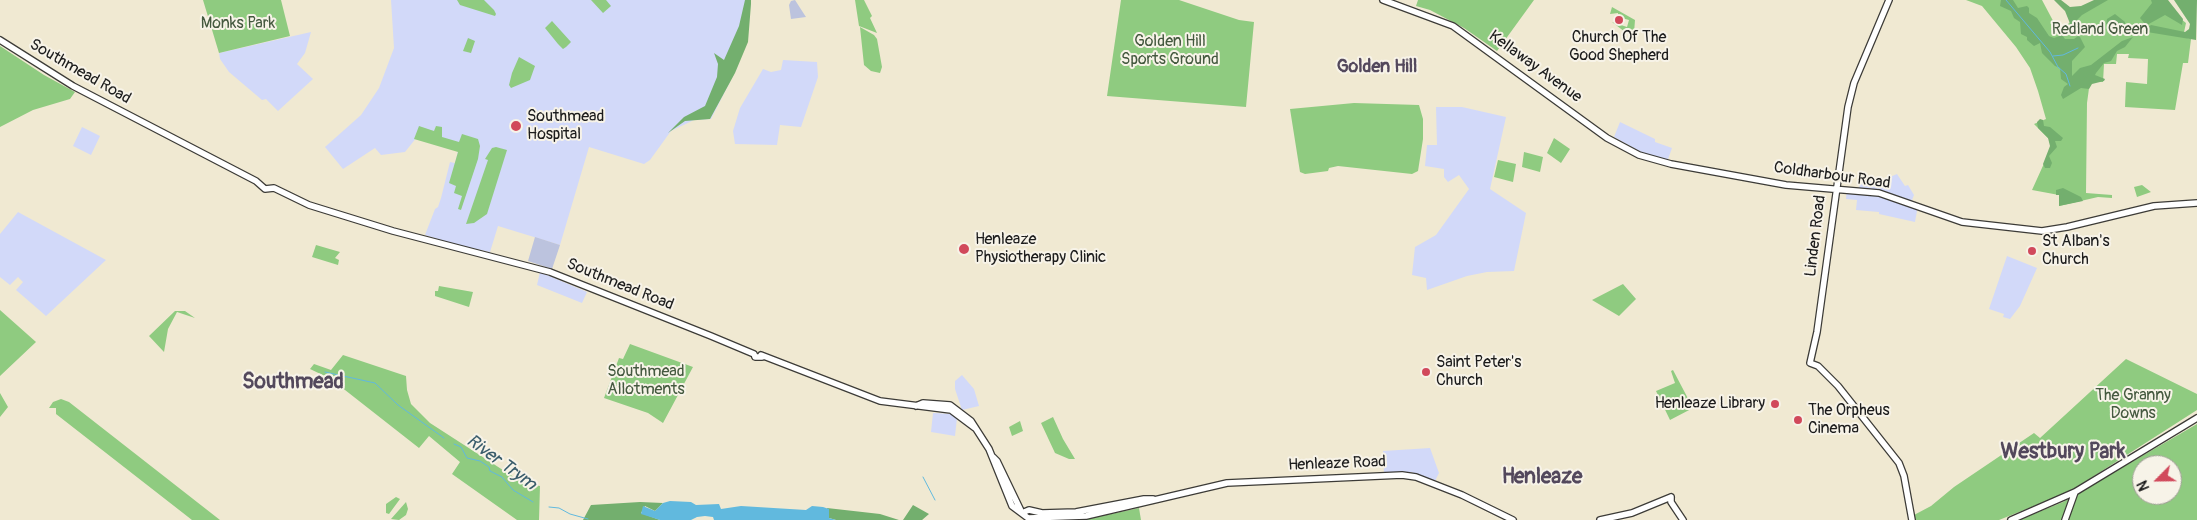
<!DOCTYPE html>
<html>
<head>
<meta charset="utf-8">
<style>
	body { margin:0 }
	#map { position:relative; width:2197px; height:520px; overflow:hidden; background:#f0e9d2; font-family:Pangolin,sans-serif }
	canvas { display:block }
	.north { position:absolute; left:2132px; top:455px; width:50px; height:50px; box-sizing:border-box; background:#f7f3e8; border:1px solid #9f9d96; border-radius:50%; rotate:247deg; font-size:14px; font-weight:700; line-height:20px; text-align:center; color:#1c1c1c }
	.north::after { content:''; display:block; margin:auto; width:18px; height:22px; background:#d1495b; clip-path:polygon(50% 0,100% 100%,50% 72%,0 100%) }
</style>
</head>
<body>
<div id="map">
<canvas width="2197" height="520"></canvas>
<div class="north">N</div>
</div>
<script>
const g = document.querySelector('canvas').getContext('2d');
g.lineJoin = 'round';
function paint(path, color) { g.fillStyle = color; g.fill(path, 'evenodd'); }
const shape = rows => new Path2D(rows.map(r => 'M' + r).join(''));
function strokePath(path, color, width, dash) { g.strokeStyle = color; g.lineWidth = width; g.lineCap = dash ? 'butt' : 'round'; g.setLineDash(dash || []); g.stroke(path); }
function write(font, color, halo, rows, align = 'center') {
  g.font = font + ' Pangolin,sans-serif'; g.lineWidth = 4; g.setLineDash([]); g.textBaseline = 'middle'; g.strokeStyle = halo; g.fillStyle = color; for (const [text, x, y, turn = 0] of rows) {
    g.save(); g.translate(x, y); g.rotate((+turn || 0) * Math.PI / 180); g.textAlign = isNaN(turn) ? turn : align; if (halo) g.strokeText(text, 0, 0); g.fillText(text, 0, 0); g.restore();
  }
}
paint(shape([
	[391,0,747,0,737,68,711,119,694,120,671,131,650,160,644,164,589,147,560,245,498,226,490,252,457,245,425,235,435,209,438,207,441,198,450,162,455,163,458,151,417,137,405,152,381,155,375,148,343,169,325,147,361,115,379,88,394,48],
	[311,32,305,53,297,64,313,79,278,111,266,99,262,100,229,72,220,59,219,53],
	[783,60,817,62,818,77,801,127,780,125,777,145,735,144,733,131,740,108,763,69,771,72,781,70],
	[1436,107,1462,107,1506,117,1490,189,1526,213,1514,271,1487,272,1467,276,1427,290,1426,278,1412,275,1415,247,1436,235,1469,189,1459,175,1448,182,1444,177,1444,169,1425,166,1427,145,1437,145],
	[1620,122,1655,139,1655,142,1672,148,1667,162,1641,152,1614,137],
	[82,127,100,136,91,155,73,146],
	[1897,174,1905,186,1908,185,1914,195,1912,200,1917,211,1915,222,1879,214,1879,212,1856,210,1857,200,1846,199,1847,188,1859,189,1861,175,1883,180],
	[18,212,106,260,46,316,16,290,23,282,18,277,10,285,0,277,0,234],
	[2007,256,2037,268,2020,306,2010,319,2003,317,2004,314,1989,309],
	[540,272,587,292,582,303,537,285],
	[962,375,974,389,979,406,962,410,955,389,955,381],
	[933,413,953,414,957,418,955,436,931,432],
	[1430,448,1439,473,1435,481,1411,472,1384,473,1383,451]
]), '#d2d9f9');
paint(shape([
	[795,0,804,14,806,17,791,19,789,5,791,1],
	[535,237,560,245,552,269,528,261]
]), '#bcc3de');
paint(shape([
	[203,0,281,0,290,36,219,53],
	[457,0,484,0,494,10,496,14,495,16,460,5],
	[591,0,606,0,611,6,603,13],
	[855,0,864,0,872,16,870,18,877,33,859,26],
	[1121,0,1179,0,1239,20,1254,22,1246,107,1107,96],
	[1418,0,1534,0,1497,51,1464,28,1430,10,1416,6],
	[1966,0,2042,0,2059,32,2095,0,2158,0,2186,23,2183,37,2191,39,2188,63,2183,63,2175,110,2125,107,2126,82,2147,84,2148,59,2128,58,2129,54,2117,54,2116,64,2104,64,2103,82,2090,81,2087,103,2086,193,2112,195,2112,198,2098,197,2059,206,2059,195,2032,190,2051,148,2049,139,2034,124,2046,119,2038,91,2030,68,2016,47,1982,6],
	[1612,7,1635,20,1634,33,1625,32,1612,22,1627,27,1629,20,1618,17,1618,13,1610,14],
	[552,21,571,42,566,47,563,49,558,44,545,28],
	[860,27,874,35,877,39,882,67,880,73,871,71,864,65],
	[468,38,475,41,471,53,463,51],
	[0,46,44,75,75,92,70,99,33,110,0,127],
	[519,57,535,66,530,80,511,88,509,85,512,73],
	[1354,103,1419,105,1423,119,1423,139,1418,171,1412,174,1338,166,1329,168,1328,171,1305,174,1300,172,1290,109],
	[419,126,434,131,436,126,442,127,442,137,459,142,462,134,478,139,480,146,478,159,461,210,458,209,462,196,454,193,456,186,449,183,458,152,414,139],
	[1554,138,1570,149,1561,163,1547,153],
	[496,147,507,150,487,214,474,223,466,224,488,160,485,159,492,148],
	[1524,152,1543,157,1540,172,1522,167],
	[1498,160,1516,164,1513,182,1494,177],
	[2142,185,2151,192,2137,197,2134,187],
	[316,245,340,252,335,258,339,260,338,265,312,257],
	[1623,284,1636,299,1619,316,1592,300],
	[439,286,473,292,469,307,435,296,435,291,438,291],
	[0,310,36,342,0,376],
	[175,311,185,311,195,318,177,312,168,329,164,352,149,336],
	[630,344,693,367,663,423,648,413,604,398,619,358,623,359],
	[343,355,406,376,407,390,411,404,430,423,523,483,540,486,539,520,517,520,452,474,460,462,429,436,419,448,331,379,310,369,314,364,331,370],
	[2126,359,2197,394,2197,410,2069,492,1999,520,1915,520,1914,515,1931,506,1954,487,2034,433,2040,438],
	[1673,370,1693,408,1670,420,1656,391,1675,383,1671,371],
	[0,393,8,407,0,417],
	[61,399,69,402,220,520,192,520,56,414,56,408,49,408,53,402],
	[1053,417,1063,439,1075,459,1069,459,1055,453,1041,423],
	[1020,421,1023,431,1012,436,1009,427],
	[2197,424,2197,520,2019,520,2063,502],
	[2142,465,2172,465,2172,495,2142,495],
	[396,497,400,499,389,514,386,513,386,504],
	[406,502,408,509,406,515,399,520,391,519],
	[1139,508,1141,520,1067,520,1097,517]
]), '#8fcb80');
paint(shape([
	[745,0,751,0,751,4,748,42,735,73,710,119,685,121,668,133,684,117,705,106,717,77,718,64,714,53,724,60,739,26],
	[2001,0,2013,0,2018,8,2027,6,2029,8,2029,13,2037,18,2049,36,2054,38,2062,35,2065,39,2074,39,2078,36,2080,37,2085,47,2072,61,2072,76,2080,68,2091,65,2122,41,2133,37,2125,47,2117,51,2111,61,2104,63,2096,73,2095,75,2105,79,2104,81,2092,84,2089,89,2081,88,2063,99,2061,95,2064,87,2068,84,2061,79,2060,68,2055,66,2042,53,2040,43,2034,46,2027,40,2027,37,2021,34,2020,22,2014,18,2011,11,2000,6],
	[2054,0,2061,0,2070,7,2081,6,2094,0,2108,0,2082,15,2076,21,2078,29,2075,29,2071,26,2065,11],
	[2151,0,2168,0,2183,19,2182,25,2165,15,2147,25,2145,24,2140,18,2152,3],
	[2174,0,2197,0,2196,40,2147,32,2147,28,2151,25,2185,32,2189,29,2190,24],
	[2115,14,2125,22,2125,31,2121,31,2114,24,2106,24,2107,19],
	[2040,119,2043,120,2044,126,2050,127,2063,138,2061,141,2055,141,2057,147,2049,156,2052,163,2050,168,2045,168,2043,164,2050,146,2048,138,2038,128,2037,122],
	[2063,188,2081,197,2083,201,2059,206,2059,195,2056,195,2056,190],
	[640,502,663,503,655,511,645,506,641,513,660,520,583,520,591,505],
	[913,505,929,514,922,520,903,520],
	[827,508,880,514,899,520,836,520,829,518]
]), '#73af6e');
paint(shape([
	[670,501,691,502,696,505,719,504,721,509,741,506,806,510,812,506,823,507,829,509,829,518,836,520,714,520,713,517,705,516,697,517,691,520,660,520,641,514,643,506,655,511,663,503]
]), '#61b9de');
strokePath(shape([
	[2006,0,2050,52,2058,67,2066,74,2070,86],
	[2053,56,2063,55,2078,48],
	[325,372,375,383,398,405,444,438],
	[454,444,461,447,467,458,480,461,489,467,490,471,502,477,513,490,533,502],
	[923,477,935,500],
	[549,507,559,508,570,514,588,519]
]), '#61b9de', 1);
const major = shape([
	[1383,0,1453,26,1607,138,1639,155,1671,164,1786,185,1879,193,1962,222,2042,231,2067,227,2154,206,2197,203],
	[1889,0,1854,83,1848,107,1817,332,1810,363,1818,366,1838,386,1899,463,1904,476,1912,520],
	[0,40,73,86,256,181,265,189,274,188,309,205,393,231,550,272,711,336,754,354,755,357,762,357],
	[761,355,880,401,951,410,975,428],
	[916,406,923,403,950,405,971,421,989,449,1012,506,1028,518,1086,516,1227,483,1402,475,1416,477,1462,495,1513,520],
	[993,457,997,461,1022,513],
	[1671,497,1671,502,1683,520],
	[1022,513,1029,510,1042,513,1076,512,1144,499,1153,499],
	[1600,520,1632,513,1671,497],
	[2011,520,2075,492,2197,418],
	[2065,520,2075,492]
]);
strokePath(major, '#3c3b37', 8);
strokePath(major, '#fff', 5.5);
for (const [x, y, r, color] of [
	[1619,20,5,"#d1495b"],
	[516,126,6,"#d1495b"],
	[964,249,6,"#d1495b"],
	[2032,251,5,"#d1495b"],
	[1426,372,5,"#d1495b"],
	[1775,404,5,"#d1495b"],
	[1798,420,5,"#d1495b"]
]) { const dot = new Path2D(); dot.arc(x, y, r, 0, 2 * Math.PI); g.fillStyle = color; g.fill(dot); strokePath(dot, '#f7f3e8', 2); }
write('16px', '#44593f', '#f7f3e8', [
	["Monks Park",238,24],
	["Redland Green",2100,30],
	["Golden Hill",1170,42],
	["Sports Ground",1170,60],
	["Southmead",646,372],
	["Allotments",646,390],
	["The Granny",2133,396],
	["Downs",2133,414]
]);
write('16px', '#1c1c1c', '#f7f3e8', [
	["Church Of The",1619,38,"center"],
	["Good Shepherd",1619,56,"center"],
	["Southmead",527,117],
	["Hospital",527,135],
	["Henleaze",975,240],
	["Physiotherapy Clinic",975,258],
	["St Alban's",2042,242],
	["Church",2042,260],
	["Saint Peter's",1436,363],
	["Church",1436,381],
	["Henleaze Library",1765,404,"right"],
	["The Orpheus",1808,411],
	["Cinema",1808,429]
], 'left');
write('16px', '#1c1c1c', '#f7f3e8', [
	["Kellaway Avenue",1535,67,36],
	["Southmead Road",80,72,30],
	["Coldharbour Road",1832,176,8],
	["Linden Road",1816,236,-83],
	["Southmead Road",620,285,22],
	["Henleaze Road",1337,464,-2]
]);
write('bold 18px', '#53485c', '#f7f3e8', [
	["Golden Hill",1377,67]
]);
write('italic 18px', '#385b6a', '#f7f3e8', [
	["River Trym",501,463,36]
]);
write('bold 21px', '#53485c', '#f7f3e8', [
	["Southmead",293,383],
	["Westbury Park",2063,453],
	["Henleaze",1542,478]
]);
</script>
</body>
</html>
